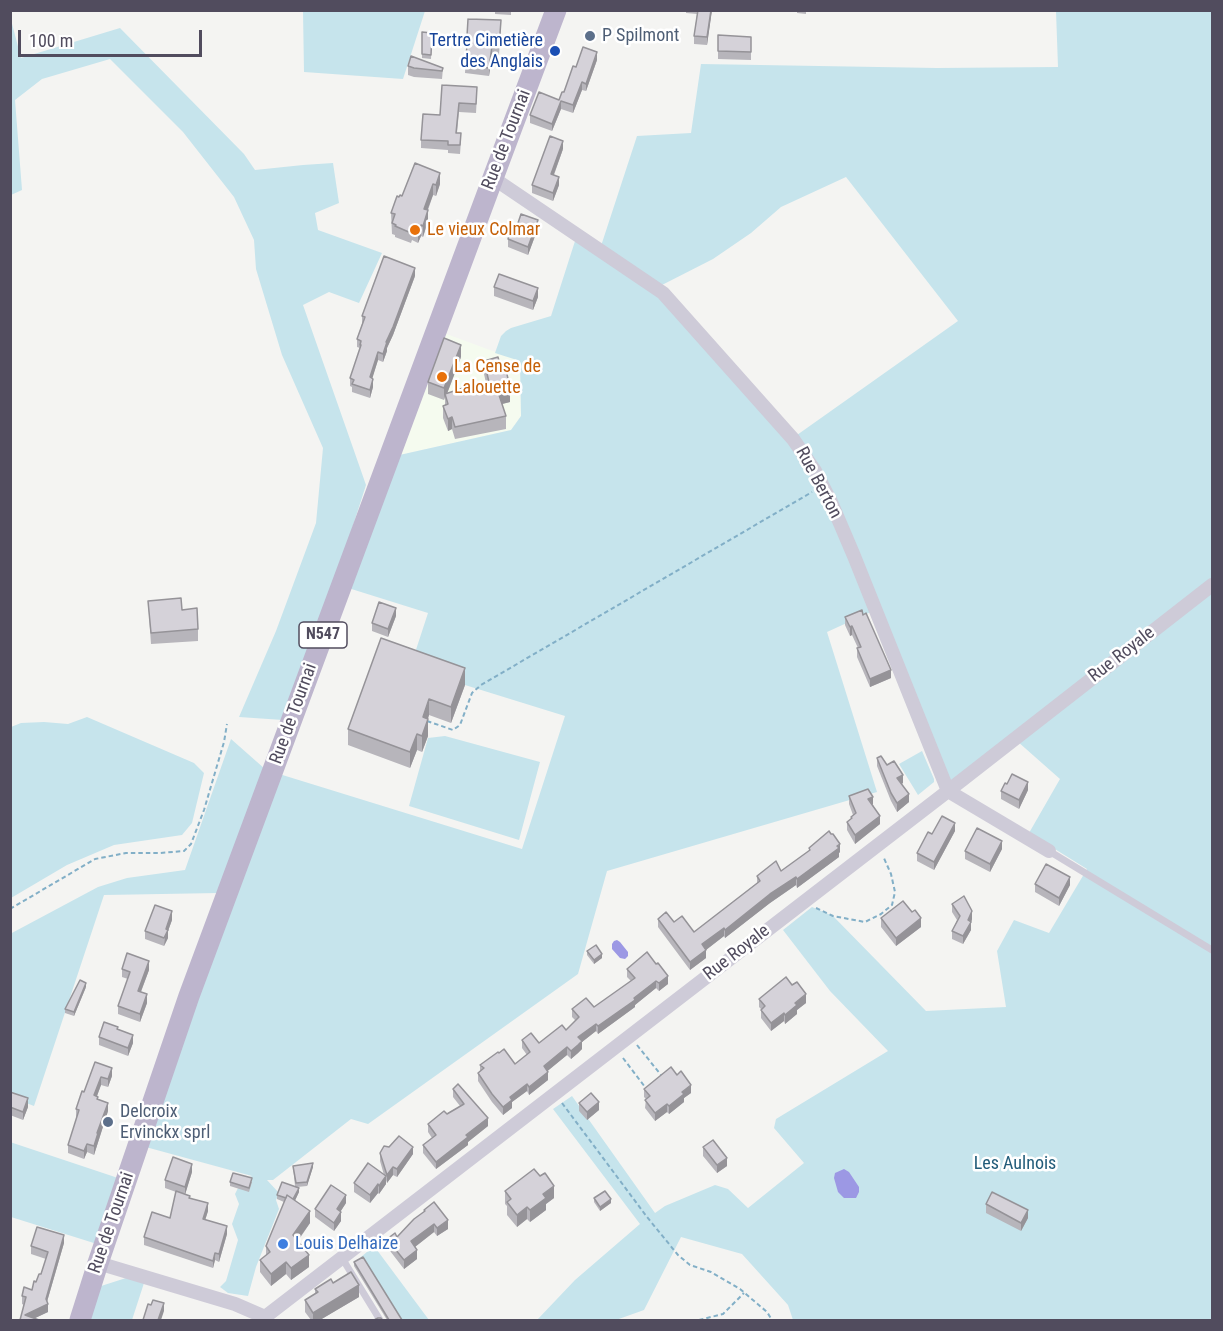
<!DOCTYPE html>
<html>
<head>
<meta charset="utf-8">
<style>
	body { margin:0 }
	#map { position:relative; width:1223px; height:1331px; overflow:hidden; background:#f4f4f2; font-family:"Roboto Condensed",sans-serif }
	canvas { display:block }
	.frame { position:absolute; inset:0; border:12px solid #514c5e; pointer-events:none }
	.scale { position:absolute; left:18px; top:30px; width:184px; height:27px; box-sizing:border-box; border:3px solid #514c5e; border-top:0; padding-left:8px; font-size:18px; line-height:21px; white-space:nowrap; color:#514c5e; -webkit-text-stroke:4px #fff; paint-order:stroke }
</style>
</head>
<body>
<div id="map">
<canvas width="1223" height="1331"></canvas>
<div class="frame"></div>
<div class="scale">100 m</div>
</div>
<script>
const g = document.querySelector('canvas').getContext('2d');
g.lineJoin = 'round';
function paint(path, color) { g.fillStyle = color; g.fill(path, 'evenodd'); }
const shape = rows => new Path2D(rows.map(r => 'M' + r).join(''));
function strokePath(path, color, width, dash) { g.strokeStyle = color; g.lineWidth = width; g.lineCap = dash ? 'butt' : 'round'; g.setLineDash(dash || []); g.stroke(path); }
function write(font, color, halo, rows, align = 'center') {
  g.font = font + ' "Roboto Condensed",sans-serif'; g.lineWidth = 5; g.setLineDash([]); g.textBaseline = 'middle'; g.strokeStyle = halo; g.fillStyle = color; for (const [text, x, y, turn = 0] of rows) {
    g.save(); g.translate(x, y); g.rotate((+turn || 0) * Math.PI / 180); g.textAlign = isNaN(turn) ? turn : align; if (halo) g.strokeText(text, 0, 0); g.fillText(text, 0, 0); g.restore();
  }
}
paint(shape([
	[441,332,520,361,521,416,511,430,395,456]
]), '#f5fbef');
paint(shape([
	[303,11,303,10,425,11,403,79,304,72],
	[1056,11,1212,11,1212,580,950,784,797,435,958,321,846,177,781,207,751,233,713,259,660,286,601,246,637,136,691,133,701,64,937,68,1058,67],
	[10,16,21,58,120,28,244,154,255,170,303,165,333,163,339,203,315,213,318,230,382,253,359,303,329,292,303,305,366,485,342,560,283,720,239,717,276,631,316,523,323,448,282,355,256,269,254,240,234,197,183,132,110,59,42,79,15,100,22,190,11,195],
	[576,238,657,293,791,442,813,474,873,611,827,632,877,792,607,871,578,974,368,1124,351,1119,273,1180,267,1180,279,1193,276,1200,279,1209,256,1267,248,1296,228,1293,220,1287,226,1281,238,1240,232,1224,239,1204,235,1194,242,1180,252,1176,142,1146,276,773,522,849,565,716,465,685,411,665,428,613,345,587,395,456,511,430,521,416,520,361,495,353,501,336,506,331,511,328,551,316],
	[1212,589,1212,1320,793,1320,788,1305,742,1254,681,1237,644,1310,616,1320,537,1320,575,1280,640,1224,553,1109,572,1096,655,1213,665,1206,715,1185,728,1189,748,1208,804,1163,774,1128,776,1119,888,1051,830,991,783,930,812,907,833,916,926,1011,1006,1007,997,951,1014,920,1049,933,1087,869,1029,833,1060,779,1017,741],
	[87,717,194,763,204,773,192,823,182,835,114,845,67,865,11,898,11,727,21,723,44,722,68,724],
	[445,736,540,762,519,840,409,806,428,738],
	[231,739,265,769,219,893,104,895,34,1106,11,1097,10,934,98,887,127,878,185,870],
	[922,751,934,779,934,782,918,795,899,764],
	[10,1142,118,1178,97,1244,11,1217],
	[374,1246,429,1320,399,1320,361,1257],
	[126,1278,144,1283,132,1320,87,1320,98,1287]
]), '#c6e4ec');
paint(shape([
	[617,940,620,942,628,952,628,956,625,959,620,958,612,949,612,944,614,941],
	[844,1169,849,1172,859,1187,859,1192,856,1198,844,1198,838,1192,834,1178,835,1173]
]), '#9c98e4');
strokePath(shape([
	[427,721,453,730,460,725,472,693,481,685,812,492],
	[816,908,833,916,865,922,881,914,892,905,895,892,891,874,883,856],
	[10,909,95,859,126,853,160,853,184,851,191,844,204,810,224,742,227,724],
	[637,1045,661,1075],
	[623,1058,645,1087],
	[562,1103,647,1217,678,1255,690,1265,711,1272,740,1289,767,1312,772,1320],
	[699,1320,723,1314,744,1293]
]), '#82afc7', 2, [4.5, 3]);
strokePath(shape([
	[1049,851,1212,950],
	[342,1258,380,1320]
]), '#cecbd8', 7);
strokePath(shape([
	[493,178,663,293,793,439,815,471,831,502,854,556,948,791,1049,851],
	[98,1263,235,1304,265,1317],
	[263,1320,265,1317,948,791,1212,585]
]), '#cecbd8', 14);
strokePath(shape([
	[80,1320,98,1263,189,996,493,178,556,10]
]), '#bdb5cd', 21);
paint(shape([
	[495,10,511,10,511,15,495,14],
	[686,10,712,10,707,45,694,44,694,36,697,14,686,13],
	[797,10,806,10,806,14,797,13],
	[501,28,499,55,492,54,489,76,465,73,467,36],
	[422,32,432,33,431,59,422,58],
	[751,37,751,60,718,59,718,51],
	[597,60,586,91,582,90,573,113,561,109,552,131,530,123,530,115,559,100,576,67],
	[408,66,443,68,442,79,414,77,408,75],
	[442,85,477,95,476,113,459,112,457,133,461,141,460,154,448,153,448,150,421,148,421,140,440,115],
	[563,149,554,175,559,185,553,201,532,193,532,185],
	[415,163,440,184,436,196,433,195,428,210,428,221,423,237,421,236,418,243,412,240,411,243,395,237,395,235,392,234,391,213,399,197,402,196],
	[538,228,528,255,508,247,508,239,516,229],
	[415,276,393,335,387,348,387,351,383,362,378,360,372,378,373,387,370,398,352,392,352,387,350,386,350,378,360,348,357,347,357,339,362,324,362,316],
	[494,287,538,297,533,310,494,296],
	[461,357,447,394,486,383,484,374,484,361,510,402,502,404,506,416,506,429,455,439,452,429,448,431,443,418,443,406,445,405,445,397,444,400,428,394,428,382],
	[148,601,182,610,198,629,198,641,151,644],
	[396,616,388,637,372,631,372,623],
	[845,617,891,678,870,687,857,657,857,648,858,648,852,635,850,636,845,625],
	[465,685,451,723,429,715,428,719,428,736,422,752,417,750,410,768,348,745,348,729],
	[877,758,887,765,903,783,901,784,909,802,897,812,891,801,877,766],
	[1028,790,1019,809,1001,799,1001,791],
	[849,796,873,805,880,824,855,844,847,830,847,822,851,819,851,817,853,815,849,804],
	[955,831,934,870,917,861,917,853,932,834],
	[809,848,840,852,839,853,839,857,797,888,796,885,770,903,725,938,724,936,706,950,706,958,690,970,658,927,658,919,674,922,694,932,757,883,757,876,781,871,809,851],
	[1002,849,990,872,965,859,965,851],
	[1035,884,1070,885,1059,906,1035,892],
	[952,904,972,919,971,923,971,930,963,944,952,939,952,931,957,920,952,912],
	[881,918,921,927,896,946,881,927],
	[172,920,168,931,168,938,164,946,145,939,145,931],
	[587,951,602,958,594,964,587,955],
	[122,969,149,970,141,992,147,1003,140,1022,118,1014,118,1006,128,979,122,977],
	[627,969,668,984,659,991,656,988,635,1005,635,1007,598,1034,596,1031,582,1042,582,1049,578,1053,571,1059,567,1055,547,1071,548,1080,529,1095,527,1091,512,1102,512,1108,503,1115,492,1102,478,1081,478,1073,480,1071,480,1065,515,1064,527,1055,522,1048,522,1040,539,1043,566,1030,576,1021,572,1017,572,1009,594,1007,631,981,627,977],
	[86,987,74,1016,65,1013,65,1009],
	[759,999,806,1003,797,1010,797,1014,785,1024,784,1021,771,1031,761,1018,761,1009,759,1007],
	[118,1030,133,1043,128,1056,99,1045,99,1037],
	[112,1068,112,1076,108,1087,101,1085,97,1096,98,1100,108,1111,94,1155,87,1152,84,1159,68,1153,68,1145,77,1118,76,1117,76,1109,84,1092],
	[453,1089,488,1126,468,1142,468,1145,436,1169,423,1153,423,1145,432,1138,428,1132,428,1124,460,1106,453,1097],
	[644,1089,691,1093,684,1098,684,1102,669,1114,667,1112,655,1121,645,1108,646,1099,644,1097],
	[10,1092,28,1107,23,1120,10,1115],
	[579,1103,599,1110,587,1120,579,1111],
	[703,1147,727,1166,717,1173,703,1156],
	[380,1153,413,1154,397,1177,393,1175,387,1183,386,1180,386,1184,379,1194,378,1193,370,1203,354,1192,354,1183,384,1175,380,1161],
	[293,1166,313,1167,307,1186,297,1187,299,1192,295,1200,310,1223,298,1241,309,1267,291,1280,286,1274,271,1286,260,1272,260,1260,266,1256,266,1246,284,1202,277,1199,277,1195,295,1186],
	[192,1172,185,1194,208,1211,205,1220,227,1234,219,1262,215,1260,213,1268,144,1245,144,1237,170,1218,176,1192,165,1188,165,1180],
	[230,1182,252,1182,249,1192,230,1186],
	[505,1191,554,1198,546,1204,546,1210,530,1222,527,1219,517,1227,507,1215,507,1206,505,1204],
	[594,1198,611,1203,600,1211,594,1202],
	[346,1203,340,1212,341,1221,334,1231,315,1217,315,1209],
	[986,1204,1028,1218,1021,1231,986,1213],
	[424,1210,448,1229,437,1236,434,1232,415,1247,417,1259,404,1269,387,1247,387,1239,397,1237,424,1212],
	[64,1243,47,1302,48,1312,35,1318,20,1320,24,1305,22,1304,22,1296,32,1290,41,1274,46,1259,31,1254,31,1246],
	[354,1262,402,1320,387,1320,354,1266],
	[315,1289,359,1297,320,1320,311,1320,305,1312,305,1300,315,1294]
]), '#b7b5bb');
paint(shape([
	[711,10,712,10,707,45,707,37],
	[492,46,492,54,489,76,489,68],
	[597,52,597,60,586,91,586,84],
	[582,82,582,90,573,113,573,105],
	[561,101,561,109,552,131,552,124],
	[563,141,563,149,551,182,551,174],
	[440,173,440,184,436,196,436,185],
	[559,177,559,185,553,201,553,193],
	[433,184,433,195,424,219,424,209],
	[428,210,428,221,423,237,423,226],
	[538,220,538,228,528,255,528,247],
	[421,225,421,236,418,243,418,232],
	[415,268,415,276,393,335,387,348,387,351,383,362,383,354,386,342],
	[538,288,538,297,533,310,533,301],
	[461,345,461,357,446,396,445,394,444,400,444,388],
	[378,352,378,360,370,386,370,377],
	[373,379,373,387,370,398,370,390],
	[510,389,510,402,498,405,498,392],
	[452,417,452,429,448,431,448,419],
	[396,608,396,616,388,637,388,629],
	[852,626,852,635,850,636,850,627],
	[465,668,465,685,451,723,451,707],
	[891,670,891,678,870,687,870,679],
	[429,699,429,715,423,733,423,717],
	[428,719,428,736,422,752,422,736],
	[417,734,417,750,410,768,410,752],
	[903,775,903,783,897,787,897,778],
	[1028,782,1028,790,1019,809,1019,800],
	[909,794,909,802,897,812,897,803],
	[873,797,873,805,868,799],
	[880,816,880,824,855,844,855,835],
	[955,823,955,831,934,870,934,862],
	[1002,841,1002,849,990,872,990,864],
	[840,844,840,852,839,853,839,857,797,888,797,879],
	[796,877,796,885,770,903,725,938,725,930,770,894],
	[1070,877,1070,885,1059,906,1059,898],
	[172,911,172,920,168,931,168,938,164,946,166,929],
	[972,911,972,919,971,923,971,930,963,944,963,936,968,920],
	[921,918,921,927,896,946,896,938],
	[724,928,724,936,702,953,702,944],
	[706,950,706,958,690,970,690,962],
	[602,954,602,958,594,964,594,960],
	[149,961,149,970,138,999,138,991],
	[668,976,668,984,659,991,659,983],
	[656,981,656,988,635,1005,635,1007,598,1034,598,1026],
	[86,983,86,987,74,1016,74,1012],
	[147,994,147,1003,140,1022,140,1014],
	[806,994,806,1003,797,1010,797,1014,785,1024,785,1015,795,1003],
	[784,1013,784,1021,771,1031,771,1023],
	[596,1024,596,1031,582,1042,582,1049,578,1053,571,1059,571,1051,578,1037],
	[133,1035,133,1043,128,1056,128,1048],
	[567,1047,567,1055,544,1074,544,1066],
	[112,1068,112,1076,108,1087,108,1079],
	[548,1072,548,1080,529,1095,529,1087],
	[101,1077,101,1085,94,1104,94,1095],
	[527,1084,527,1091,512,1102,512,1108,503,1115,503,1107,510,1097],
	[691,1085,691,1093,684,1098,684,1102,669,1114,669,1106,682,1092],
	[28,1098,28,1107,23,1120,23,1112],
	[599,1102,599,1110,587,1120,587,1112],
	[108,1103,108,1111,94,1155,94,1146,97,1133],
	[667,1104,667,1112,655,1121,655,1113],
	[488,1118,488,1126,468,1142,468,1145,436,1169,436,1162,466,1135],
	[87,1144,87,1152,84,1159,84,1151],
	[413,1147,413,1154,397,1177,397,1169],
	[727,1158,727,1166,717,1173,717,1165],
	[313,1163,313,1167,307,1186,307,1182],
	[192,1164,192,1172,185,1195,185,1187],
	[393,1167,393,1175,387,1183,387,1175],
	[386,1176,386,1184,379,1194,379,1186],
	[378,1184,378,1193,370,1203,370,1195],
	[554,1186,554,1198,546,1204,546,1210,530,1222,530,1210,543,1194],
	[299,1188,299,1192,293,1205,293,1200],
	[346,1195,346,1203,337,1217,337,1209],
	[611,1199,611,1203,600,1211,600,1207],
	[208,1203,208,1211,203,1227,203,1219],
	[527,1207,527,1219,517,1227,517,1215],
	[1028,1210,1028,1218,1021,1231,1021,1223],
	[310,1211,310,1223,293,1247,293,1235],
	[341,1212,341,1221,334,1231,334,1223],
	[448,1220,448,1229,437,1236,437,1228],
	[434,1224,434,1232,411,1250,411,1241],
	[227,1226,227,1234,219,1262,219,1254],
	[64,1235,64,1243,46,1305,48,1304,48,1312,31,1320,25,1315,46,1299],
	[417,1250,417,1259,404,1269,404,1260],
	[215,1253,215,1260,213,1268,213,1261],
	[309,1255,309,1267,291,1280,291,1268],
	[286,1262,286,1274,271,1286,271,1274],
	[359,1285,359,1297,320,1320,313,1320,313,1313],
	[164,1303,164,1311,161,1320,158,1320]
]), '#959398');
const building = shape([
	[698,10,711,10,707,37,694,36,698,10],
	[468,19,501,20,499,47,492,46,489,68,465,64,468,37,467,36,468,19],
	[422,32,432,33,431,55,422,54,422,32],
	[718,35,751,37,751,52,718,51,718,35],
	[583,47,597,52,586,84,582,82,573,105,561,101,552,124,530,115,539,92,559,100,562,92,564,92,573,66,576,67,583,47],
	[411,56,443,68,442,71,414,68,408,66,411,56],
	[442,85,477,87,476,104,459,103,456,133,461,133,460,145,448,145,448,141,421,140,423,114,440,115,442,85],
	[550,136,563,141,551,174,559,177,553,193,532,185,550,136],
	[415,163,440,173,436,185,433,184,424,209,428,210,423,226,421,225,418,232,412,230,411,233,395,226,396,225,392,223,395,214,391,213,397,196,399,197,400,195,402,196,415,163],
	[521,214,538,220,528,247,508,239,512,227,516,229,521,214],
	[384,256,415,268,393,327,386,342,387,342,383,354,378,352,370,377,373,379,370,390,352,384,354,380,350,378,361,345,360,345,361,341,357,339,365,317,362,316,384,256],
	[499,274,538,288,533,301,494,287,499,274],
	[444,338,461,345,444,388,428,382,444,338],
	[498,357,500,365,505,364,510,389,498,392,506,416,455,427,452,417,448,419,443,406,448,404,445,394,469,386,469,388,489,382,484,361,498,357],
	[181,598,182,610,197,608,198,629,151,633,148,601,181,598],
	[379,602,396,608,388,629,372,623,379,602],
	[862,610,863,615,866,613,891,670,870,679,857,648,861,647,852,626,850,627,845,617,862,610],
	[381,638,465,668,451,707,429,699,423,717,428,719,422,736,417,734,410,752,348,729,381,638],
	[881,756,887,765,894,761,903,775,897,778,909,794,897,803,891,793,877,758,881,756],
	[1012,774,1028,782,1019,800,1001,791,1005,783,1007,784,1012,774],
	[868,789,873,797,868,799,880,816,855,835,847,822,852,818,851,817,856,813,849,796,868,789],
	[942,816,955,823,934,862,917,853,928,832,932,834,942,816],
	[977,828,1002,841,990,864,965,851,977,828],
	[829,831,831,834,833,834,840,844,837,846,839,848,797,879,796,877,770,894,725,930,724,928,702,944,706,950,690,962,658,919,666,912,674,922,682,916,694,932,760,881,757,876,776,861,781,871,810,850,809,848,829,831],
	[1046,864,1070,877,1059,898,1035,884,1046,864],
	[964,896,972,911,968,920,971,922,963,936,952,931,960,916,952,904,964,896],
	[903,901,912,912,915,910,921,918,896,938,881,918,903,901],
	[155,905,172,911,166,929,168,930,164,938,145,931,155,905],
	[596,945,602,954,594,960,587,951,596,945],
	[647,952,656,964,658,963,668,976,659,983,656,981,634,998,635,1000,598,1026,596,1024,578,1037,582,1041,578,1045,571,1051,567,1047,544,1066,548,1072,529,1087,527,1084,510,1097,512,1100,503,1107,492,1094,478,1073,484,1068,480,1065,498,1052,499,1053,504,1049,515,1064,530,1052,522,1040,531,1033,539,1043,562,1025,566,1030,579,1017,572,1009,586,998,594,1007,635,978,627,969,647,952],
	[127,953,149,961,138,991,147,994,140,1014,118,1006,130,972,122,969,127,953],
	[786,977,792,985,797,982,806,994,795,1003,797,1005,785,1015,784,1013,771,1023,761,1010,765,1006,759,999,786,977],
	[80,980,86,983,74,1012,65,1009,80,980],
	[104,1022,118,1027,117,1029,133,1035,128,1048,99,1037,104,1022],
	[95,1062,112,1068,108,1079,101,1077,94,1095,98,1097,97,1099,108,1103,97,1133,98,1133,94,1146,87,1144,84,1151,68,1145,79,1110,76,1109,82,1091,84,1092,95,1062],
	[671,1067,677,1075,681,1071,691,1085,682,1092,684,1094,669,1106,667,1104,655,1113,645,1100,650,1096,644,1089,671,1067],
	[458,1084,488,1118,466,1135,468,1137,436,1162,423,1145,436,1135,428,1124,444,1111,447,1114,464,1104,453,1089,458,1084],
	[10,1092,28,1098,23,1112,10,1107,10,1092],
	[591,1093,599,1102,587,1112,579,1103,591,1093],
	[399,1136,413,1147,397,1169,393,1167,387,1175,380,1153,384,1146,389,1147,399,1136],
	[713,1140,727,1158,717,1165,703,1147,713,1140],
	[173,1157,192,1164,185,1187,165,1180,173,1157],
	[313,1163,307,1182,296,1183,293,1166,313,1163],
	[368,1163,386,1176,379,1186,378,1184,370,1195,354,1183,368,1163],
	[534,1169,540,1176,545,1173,554,1186,543,1194,546,1198,530,1210,527,1207,517,1215,507,1202,511,1199,505,1191,534,1169],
	[233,1173,252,1178,249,1188,230,1182,233,1173],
	[282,1182,299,1188,293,1199,287,1195,286,1198,277,1195,282,1182],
	[331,1185,346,1195,337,1209,341,1212,334,1223,315,1209,331,1185],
	[176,1191,190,1196,189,1198,208,1203,203,1219,227,1226,219,1254,215,1253,213,1261,144,1237,152,1212,170,1218,176,1191],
	[605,1191,611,1199,600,1207,594,1198,605,1191],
	[992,1192,1028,1210,1021,1223,986,1204,992,1192],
	[287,1195,310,1211,293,1235,309,1255,291,1268,286,1262,271,1274,260,1260,270,1252,266,1246,287,1195],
	[434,1202,448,1220,437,1228,434,1224,411,1241,417,1250,404,1260,387,1239,395,1233,397,1237,414,1219,425,1211,424,1210,434,1202],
	[37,1227,64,1235,46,1299,48,1304,25,1315,39,1320,20,1320,26,1297,22,1296,24,1287,32,1290,34,1281,36,1282,39,1274,41,1274,48,1252,31,1246,37,1227],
	[363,1257,402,1320,389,1320,354,1262,363,1257],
	[351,1272,359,1285,313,1313,305,1300,318,1292,315,1289,331,1279,333,1283,351,1272],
	[153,1300,164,1303,158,1320,143,1320,148,1304,151,1305,153,1300],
	[378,1318,381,1318,382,1320,374,1320,378,1318]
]);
paint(building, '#d5d2d9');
strokePath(building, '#959398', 1.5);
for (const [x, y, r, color] of [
	[590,36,6,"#5c6f8a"],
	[555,51,6,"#1a4fb4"],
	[415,230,6,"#e8710a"],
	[442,377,6,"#e8710a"],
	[108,1122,6,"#5c6f8a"],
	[283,1244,6,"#3f7fe0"]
]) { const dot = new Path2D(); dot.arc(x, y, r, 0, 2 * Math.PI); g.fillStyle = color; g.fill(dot); strokePath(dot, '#fff', 2); }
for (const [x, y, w] of [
	[323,635,48]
]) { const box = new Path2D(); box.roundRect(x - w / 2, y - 13, w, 26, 4.5); g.fillStyle = '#fff'; g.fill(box); strokePath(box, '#514c5e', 1.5); }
write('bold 16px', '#514c5e', null, [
	["N547",323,635]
]);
write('18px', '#4e5e75', '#fff', [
	["P Spilmont",602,36],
	["Delcroix",120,1112],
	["Ervinckx sprl",120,1133]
], 'left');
write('18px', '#164399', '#fff', [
	["Tertre Cimetière",543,41],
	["des Anglais",543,62]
], 'right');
write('18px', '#514c5e', '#fff', [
	["Rue de Tournai",507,140,-69],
	["Rue Berton",818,483,62],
	["Rue Royale",1122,655,-38],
	["Rue de Tournai",294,714,-70],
	["Rue Royale",737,953,-38],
	["Rue de Tournai",112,1223,-71]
]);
write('18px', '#c56008', '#fff', [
	["Le vieux Colmar",427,230],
	["La Cense de",454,367],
	["Lalouette",454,388]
], 'left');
write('18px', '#225c7a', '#fff', [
	["Les Aulnois",1015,1164]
]);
write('18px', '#366cbe', '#fff', [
	["Louis Delhaize",295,1244]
], 'left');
</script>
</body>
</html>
